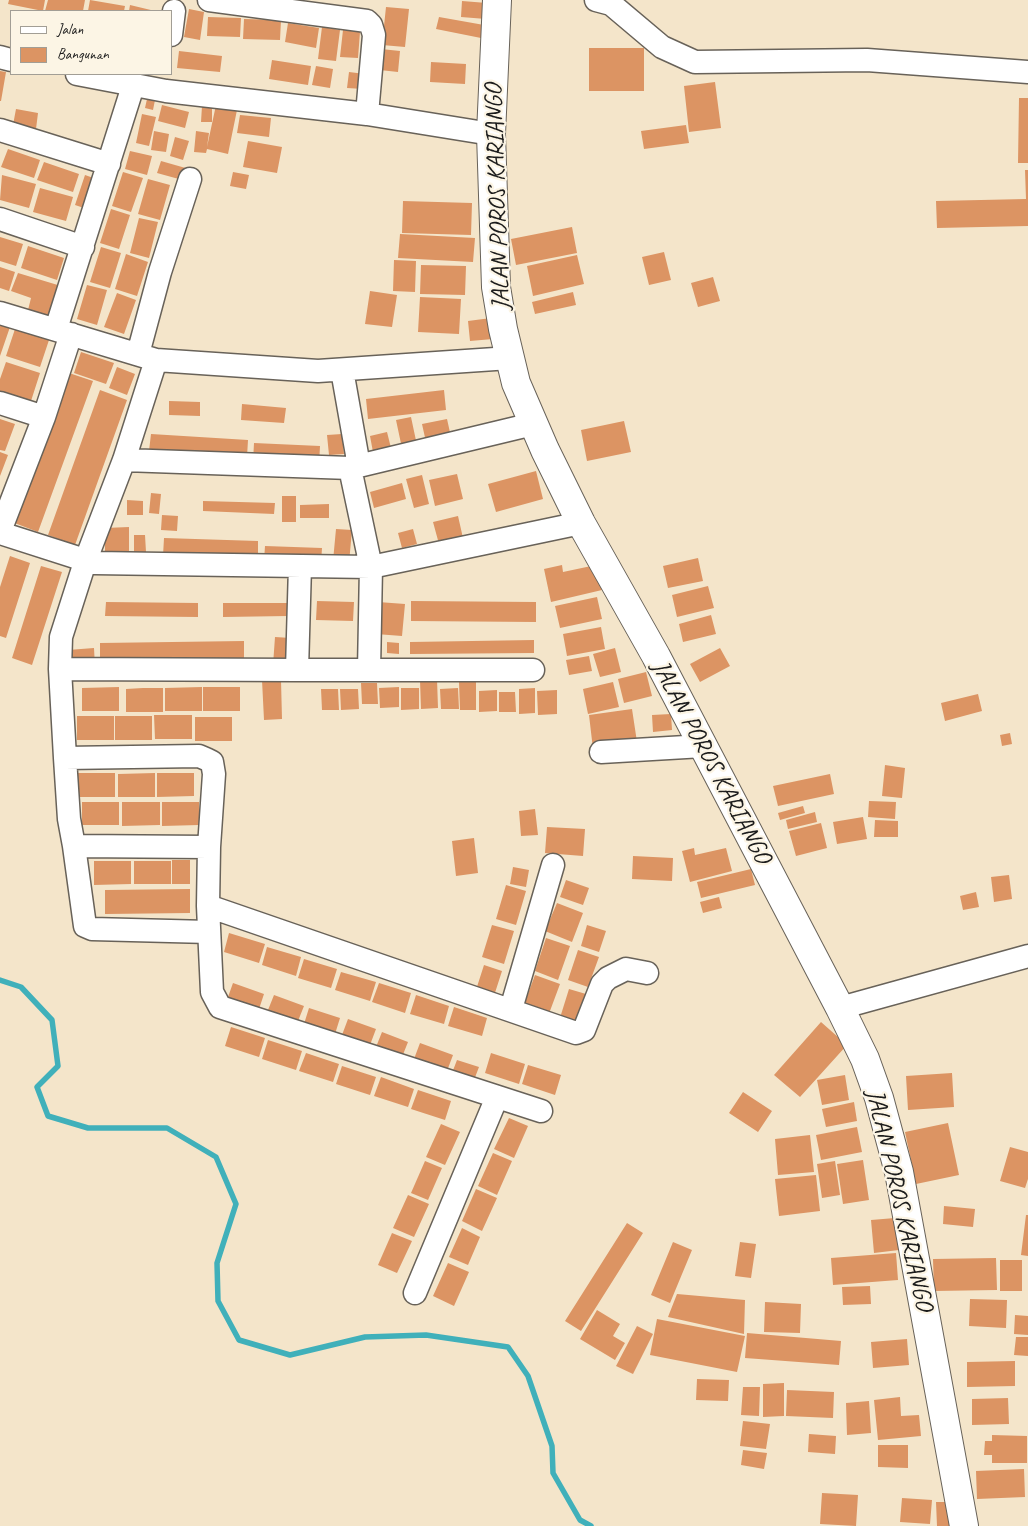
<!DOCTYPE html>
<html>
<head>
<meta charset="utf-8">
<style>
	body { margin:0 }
	#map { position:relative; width:1028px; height:1526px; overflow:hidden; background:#f4e5ca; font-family:Caveat,sans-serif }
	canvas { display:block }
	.legend { position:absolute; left:10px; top:10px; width:162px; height:65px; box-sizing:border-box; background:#fcf5e5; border:1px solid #a29e95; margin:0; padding:6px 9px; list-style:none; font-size:15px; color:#1c1c1c }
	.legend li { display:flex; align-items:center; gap:10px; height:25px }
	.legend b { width:25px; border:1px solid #a29e95 }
</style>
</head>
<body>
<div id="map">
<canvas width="1028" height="1526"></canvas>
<ul class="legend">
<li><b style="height:6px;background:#fff"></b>Jalan</li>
<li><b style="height:14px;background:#dc9463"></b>Bangunan</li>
</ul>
</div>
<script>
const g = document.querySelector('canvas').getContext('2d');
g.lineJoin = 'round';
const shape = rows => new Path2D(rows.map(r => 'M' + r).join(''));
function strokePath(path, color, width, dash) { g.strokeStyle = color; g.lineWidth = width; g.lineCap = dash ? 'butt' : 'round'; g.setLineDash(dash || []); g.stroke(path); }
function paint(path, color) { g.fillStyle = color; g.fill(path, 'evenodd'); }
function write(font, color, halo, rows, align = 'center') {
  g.font = font + ' Caveat,sans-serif'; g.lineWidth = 4.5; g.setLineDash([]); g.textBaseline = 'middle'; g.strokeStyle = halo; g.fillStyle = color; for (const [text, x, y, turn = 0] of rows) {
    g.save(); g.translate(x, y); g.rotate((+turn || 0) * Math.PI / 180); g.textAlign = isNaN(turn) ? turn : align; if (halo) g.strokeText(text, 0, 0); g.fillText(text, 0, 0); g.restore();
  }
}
strokePath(shape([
	[0,980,21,987,52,1020,58,1066,37,1087,48,1116,88,1128,167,1128,216,1157,236,1204,217,1263,218,1301,239,1340,290,1355,365,1337,426,1335,508,1347,528,1376,552,1446,553,1473,580,1520,591,1526]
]), '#40b0ba', 5.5);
paint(shape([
	[9,0,45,0,43,11,8,4],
	[48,0,85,0,83,11,45,11],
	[90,0,125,6,124,11,88,11],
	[462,1,487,3,486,19,461,17],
	[130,5,155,11,129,11],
	[386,7,409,9,405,47,382,45],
	[189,9,204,12,200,40,184,37],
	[208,17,241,18,240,37,207,36],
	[439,17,484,25,481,38,436,29],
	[244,19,281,20,280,40,243,39],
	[288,23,319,28,316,48,285,42],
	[322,27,340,30,336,61,318,59],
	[343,30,360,32,358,58,340,57],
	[589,48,644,48,644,91,589,91],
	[381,49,400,51,398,72,380,70],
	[179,51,222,56,220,72,177,68],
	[272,60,311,66,308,85,269,79],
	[431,62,466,64,465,84,430,82],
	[316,66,333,69,330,88,312,85],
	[0,71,6,72,1,101,0,101],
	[349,72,365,74,363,89,347,88],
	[715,82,721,128,689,132,684,86],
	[1019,98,1028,98,1028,163,1018,163],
	[147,99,155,100,153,110,145,108],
	[162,105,189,112,185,128,158,121],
	[216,105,237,110,228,154,207,149,206,153,194,152,196,131,209,133,207,147],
	[202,106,212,107,212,122,201,122],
	[16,109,38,113,36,129,13,125],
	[142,114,156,117,149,146,136,143],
	[240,115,271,118,269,137,237,133],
	[686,125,689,143,644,149,641,131],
	[154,131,169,134,166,152,151,150],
	[175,137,189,141,183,160,170,156],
	[248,141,282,147,277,173,243,167],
	[8,149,40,160,34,178,1,167],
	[130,151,152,156,147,175,125,169],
	[161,161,189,169,186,181,157,173],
	[44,162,79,174,73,192,37,180],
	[1025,170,1028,170,1028,226,937,228,936,201,1026,199],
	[123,172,143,178,131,212,112,206],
	[233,172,249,175,246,189,230,186],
	[2,175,36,184,29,208,0,200],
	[85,175,102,181,93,211,75,205],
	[148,179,170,185,160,220,138,214],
	[40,188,73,197,66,221,33,212],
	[403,201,472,203,471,235,402,233],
	[111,209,130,215,119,249,100,243],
	[139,218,158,222,149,258,130,253],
	[572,227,577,253,516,265,511,239],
	[400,234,475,238,473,262,398,258],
	[0,237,23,244,16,266,0,261],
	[28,246,64,258,57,280,21,268],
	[101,247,121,253,110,288,90,282],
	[664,252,671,280,649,285,642,257],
	[126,254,148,262,137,296,115,289],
	[577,255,584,284,533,296,527,266],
	[394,260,416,261,415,292,393,291],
	[421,265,466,266,465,295,420,294],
	[0,267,15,272,9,291,0,288],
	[18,273,61,286,51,317,28,310,31,298,11,291],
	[713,277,720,301,698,307,691,283],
	[87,285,107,290,97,325,77,319],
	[370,291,397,295,392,327,365,324],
	[573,292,576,305,535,314,532,302],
	[117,293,136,300,124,334,104,327],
	[420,297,461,299,459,334,418,332],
	[491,318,493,339,470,341,468,321],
	[0,324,10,327,0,356],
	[15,329,49,340,40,367,6,356],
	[81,352,114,363,106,384,74,373],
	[6,362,40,373,31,401,0,391,0,379],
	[117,367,135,374,127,395,109,388],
	[66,372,93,381,38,532,12,522],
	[100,390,127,400,75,545,48,535],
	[444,390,446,410,368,419,366,399],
	[169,401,200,402,200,416,169,415],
	[242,404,286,408,284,423,241,420],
	[411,417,418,450,403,453,396,420],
	[0,419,15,424,5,451,0,450],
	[447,419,451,437,426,442,422,424],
	[624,421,631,452,587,461,581,430],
	[387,432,391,448,373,452,370,436],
	[151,434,248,440,247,457,149,451],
	[342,434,344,454,329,455,327,435],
	[254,443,320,446,319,465,253,462],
	[0,452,8,455,0,476],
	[536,471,543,499,496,512,488,484],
	[457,474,463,499,435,506,429,480],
	[422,475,429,504,414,508,406,479],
	[402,483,406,499,374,508,370,492],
	[151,493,161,494,159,514,149,513],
	[282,496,296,496,296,522,282,522],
	[127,500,143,501,143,515,127,515],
	[203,501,275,503,274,514,203,511],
	[329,504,329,518,300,518,300,505],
	[162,515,178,516,177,531,161,530],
	[458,516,463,538,439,544,433,522],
	[129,527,129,558,105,558,105,528],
	[336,529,352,530,349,563,333,561],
	[413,529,417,544,402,548,398,533],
	[134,535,145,535,146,552,134,552],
	[164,538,258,541,258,559,163,556],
	[265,546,322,548,321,563,264,561],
	[10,556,30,563,6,638,0,636,0,587],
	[698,558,703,581,668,588,663,566],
	[562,565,563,572,596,565,602,590,551,602,544,569],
	[41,566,62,572,32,665,12,658],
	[708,586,714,608,677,617,672,595],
	[597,597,602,619,560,628,555,606],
	[317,601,354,602,353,621,316,620],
	[411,601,536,602,536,622,411,621],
	[106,602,198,603,198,617,105,616],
	[378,602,405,604,402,636,376,634],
	[223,603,287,603,288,616,223,617],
	[711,615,716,634,683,642,679,624],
	[601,627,605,649,567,656,563,634],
	[275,637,291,638,290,666,273,665],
	[534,640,534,653,410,654,410,642],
	[244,641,244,660,100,661,100,643],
	[387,642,399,643,399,654,387,653],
	[94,648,95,667,69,668,68,650],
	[615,648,621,672,600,677,593,654],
	[720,648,730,666,700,682,690,664],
	[589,656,592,671,569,675,566,660],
	[646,672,652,696,624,703,618,679],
	[437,679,438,708,421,709,420,680],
	[262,680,281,680,282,719,264,720],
	[476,681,476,710,460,710,459,682],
	[613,682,619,707,588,714,583,689],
	[361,683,377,683,378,704,362,704],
	[119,687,119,711,82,711,82,688],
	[202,687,202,711,165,711,165,688],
	[203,687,240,687,240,711,203,711],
	[399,687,399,707,380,708,379,688],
	[143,688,163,688,163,712,126,712,126,689],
	[401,688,419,688,419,709,401,710],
	[458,688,459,709,441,709,440,689],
	[535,688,535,713,519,714,519,689],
	[321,689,338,689,339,710,322,710],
	[340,689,358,689,359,709,341,710],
	[497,690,497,711,479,712,479,691],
	[557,690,557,714,538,715,537,691],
	[499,692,515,692,516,712,499,712],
	[978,694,982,711,945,721,941,703],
	[632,709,637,742,593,749,589,715],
	[671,714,672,730,653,732,652,715],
	[154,715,192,715,192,739,155,739],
	[77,716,114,716,114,740,77,740],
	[115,716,152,716,152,740,115,740],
	[195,717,232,717,232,741,195,741],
	[1010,733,1012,744,1002,746,1000,735],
	[885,765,905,768,902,798,882,796],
	[78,773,115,773,115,797,78,797],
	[155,773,155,797,118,797,118,774],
	[157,773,194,773,194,796,157,797],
	[830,774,834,794,778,806,773,786],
	[869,801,896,802,895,819,868,817],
	[82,802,119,802,119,825,82,825],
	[122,802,160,802,160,825,122,826],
	[162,802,199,802,199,825,162,826],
	[803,806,805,813,780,820,778,813],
	[535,809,538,835,521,836,519,811],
	[815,812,817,822,788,829,786,820],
	[863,817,867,839,837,844,833,822],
	[875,820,898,821,898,837,874,837],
	[821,823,827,848,796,856,789,831],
	[547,827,585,829,583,856,545,853],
	[474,838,478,873,456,876,452,841],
	[694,848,695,855,726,848,732,871,690,882,682,851],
	[633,856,673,858,672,881,632,879],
	[172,860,190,860,190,884,172,884],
	[94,861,131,861,131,884,94,885],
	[134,861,171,861,171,884,134,884],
	[513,867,529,870,526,887,510,884],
	[751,869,755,885,701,898,697,882],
	[1009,875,1012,899,994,902,991,877],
	[566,880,589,888,583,905,560,897],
	[506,885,526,891,516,925,496,919],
	[190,889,190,913,105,914,105,890],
	[976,892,979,907,963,910,960,896],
	[719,897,722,908,703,913,700,902],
	[557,903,583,913,572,942,545,931],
	[492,925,514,931,504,964,482,957],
	[587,925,606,931,599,952,581,946],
	[229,933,265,944,259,963,224,952],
	[546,938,570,946,558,980,535,971],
	[267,947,301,957,296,976,262,965],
	[578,950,599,957,588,987,568,980],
	[304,959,337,969,331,988,298,978],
	[484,965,502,971,493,999,475,993],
	[341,972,376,982,370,1001,335,990],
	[535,975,560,984,547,1019,522,1010],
	[233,983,264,994,259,1009,228,997],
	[379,983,411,993,405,1013,372,1002],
	[569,989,586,994,576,1026,559,1021],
	[274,995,304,1006,298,1021,268,1010],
	[416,995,449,1006,444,1024,410,1014],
	[454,1007,487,1018,482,1036,448,1026],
	[309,1008,340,1018,335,1034,304,1024],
	[348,1019,376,1029,370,1045,342,1035],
	[821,1022,847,1045,800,1097,774,1075],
	[231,1027,265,1038,259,1057,225,1046],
	[382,1032,408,1042,402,1057,376,1047],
	[268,1040,302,1051,296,1070,262,1059],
	[420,1043,453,1055,447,1071,414,1059],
	[306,1053,339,1064,333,1082,299,1071],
	[491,1053,525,1064,519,1084,485,1073],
	[457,1060,479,1067,474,1080,452,1073],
	[528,1065,561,1075,555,1095,522,1084],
	[342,1066,376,1077,370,1095,336,1084],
	[952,1073,954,1107,908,1110,906,1076],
	[845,1075,849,1100,822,1105,817,1080],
	[381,1077,414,1089,408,1107,374,1096],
	[418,1090,451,1101,445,1120,411,1109],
	[743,1092,772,1111,758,1132,729,1113],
	[854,1102,857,1121,826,1127,822,1109],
	[509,1118,528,1126,514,1158,494,1149],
	[948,1123,959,1175,916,1184,905,1132],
	[441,1124,460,1132,445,1165,426,1157],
	[857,1127,862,1152,821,1160,816,1135],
	[810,1135,814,1172,778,1175,775,1139],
	[1010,1147,1028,1152,1028,1179,1025,1188,1000,1181],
	[493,1153,512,1161,497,1195,478,1186],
	[863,1160,869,1200,843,1204,837,1164],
	[425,1161,442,1168,428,1200,411,1193],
	[835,1161,840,1195,822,1198,817,1164],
	[816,1175,820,1211,779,1216,775,1179],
	[476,1189,497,1198,482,1231,462,1221],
	[408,1195,429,1204,414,1237,393,1228],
	[944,1206,975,1209,973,1227,943,1224],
	[1026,1215,1028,1215,1028,1256,1021,1255],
	[895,1218,899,1250,874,1253,871,1220],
	[627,1223,643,1233,581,1331,565,1321],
	[462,1228,480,1237,468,1265,449,1257],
	[392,1233,412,1241,397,1273,378,1265],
	[673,1242,692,1250,670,1303,651,1295],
	[740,1242,756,1244,751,1278,735,1276],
	[896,1253,898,1280,833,1285,831,1258],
	[996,1258,997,1290,934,1291,933,1259],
	[1000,1260,1022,1260,1022,1291,1000,1291],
	[448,1263,469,1272,454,1306,433,1296],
	[870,1286,871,1304,843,1305,842,1287],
	[677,1294,745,1300,744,1334,668,1317],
	[970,1299,1007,1300,1006,1328,969,1326],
	[765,1302,801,1304,800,1333,764,1332],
	[597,1310,620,1324,613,1336,625,1343,615,1360,580,1339],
	[1015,1315,1028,1316,1028,1335,1014,1334],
	[657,1319,745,1336,737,1372,650,1355],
	[637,1326,653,1334,633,1374,616,1366],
	[747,1333,841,1341,839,1365,745,1358],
	[1016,1337,1028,1337,1028,1356,1014,1355],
	[907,1339,909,1365,873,1368,871,1342],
	[1015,1361,1015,1386,967,1387,967,1362],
	[697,1379,729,1380,728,1401,696,1400],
	[784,1383,784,1416,763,1417,763,1384],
	[743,1387,760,1387,759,1416,741,1415],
	[787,1390,834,1392,833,1418,786,1416],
	[900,1397,901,1416,919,1415,921,1436,878,1440,874,1400],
	[1008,1398,1009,1424,972,1425,972,1399],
	[869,1401,871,1433,847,1435,846,1403],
	[743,1421,770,1424,766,1449,740,1446],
	[809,1434,836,1436,835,1454,808,1452],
	[992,1435,1027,1436,1027,1463,992,1463,992,1455,984,1455,985,1441,992,1441],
	[878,1445,908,1445,908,1468,878,1467],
	[743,1450,767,1453,764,1469,741,1465],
	[1024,1469,1025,1497,977,1499,976,1471],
	[822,1493,858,1495,856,1526,820,1524],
	[902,1498,932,1500,930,1524,900,1522],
	[936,1502,953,1502,953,1526,937,1526]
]), '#dc9463');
const minor = shape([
	[209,0,367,21,371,25,374,35,367,114],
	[596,0,611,4,662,47,695,62,867,60,1028,72],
	[171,35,174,11],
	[0,57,11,60],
	[77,74,166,91,367,114,491,134],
	[0,130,109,164],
	[0,219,83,247],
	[0,313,156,360,124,460,85,562,61,637,60,669,65,758,69,819,74,846,209,847,214,774,212,762,206,759,199,756,65,758],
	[56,329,133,86],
	[138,354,160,272,190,179],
	[156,360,318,371,510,358],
	[342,370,359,466],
	[0,403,44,417],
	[124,460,350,468,371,567,369,670,297,670],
	[350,468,533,424],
	[0,531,44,417,71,334],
	[0,533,94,563,371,567,581,523],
	[60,669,297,670,300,566],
	[369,670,533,670],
	[601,752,703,746],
	[74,846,85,926,92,929,209,932],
	[209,847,208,906,212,992,220,1007,541,1111],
	[208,906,576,1033,584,1030,602,984,608,978,626,969,647,973],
	[840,1008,1028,956],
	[511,1009,553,865],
	[415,1293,497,1097]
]);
const major = shape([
	[497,0,491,134,496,287,503,329,516,383,545,450,581,523,656,656,840,1008,865,1059,879,1098,899,1172,964,1526]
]);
strokePath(minor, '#686259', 25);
strokePath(major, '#686259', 30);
strokePath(minor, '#fff', 22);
strokePath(major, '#fff', 28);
write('25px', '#1c1c1c', '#fcf5e5', [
	["JALAN POROS KARIANGO",498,197,-92],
	["JALAN POROS KARIANGO",711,762,62],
	["JALAN POROS KARIANGO",899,1200,77]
]);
</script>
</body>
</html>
